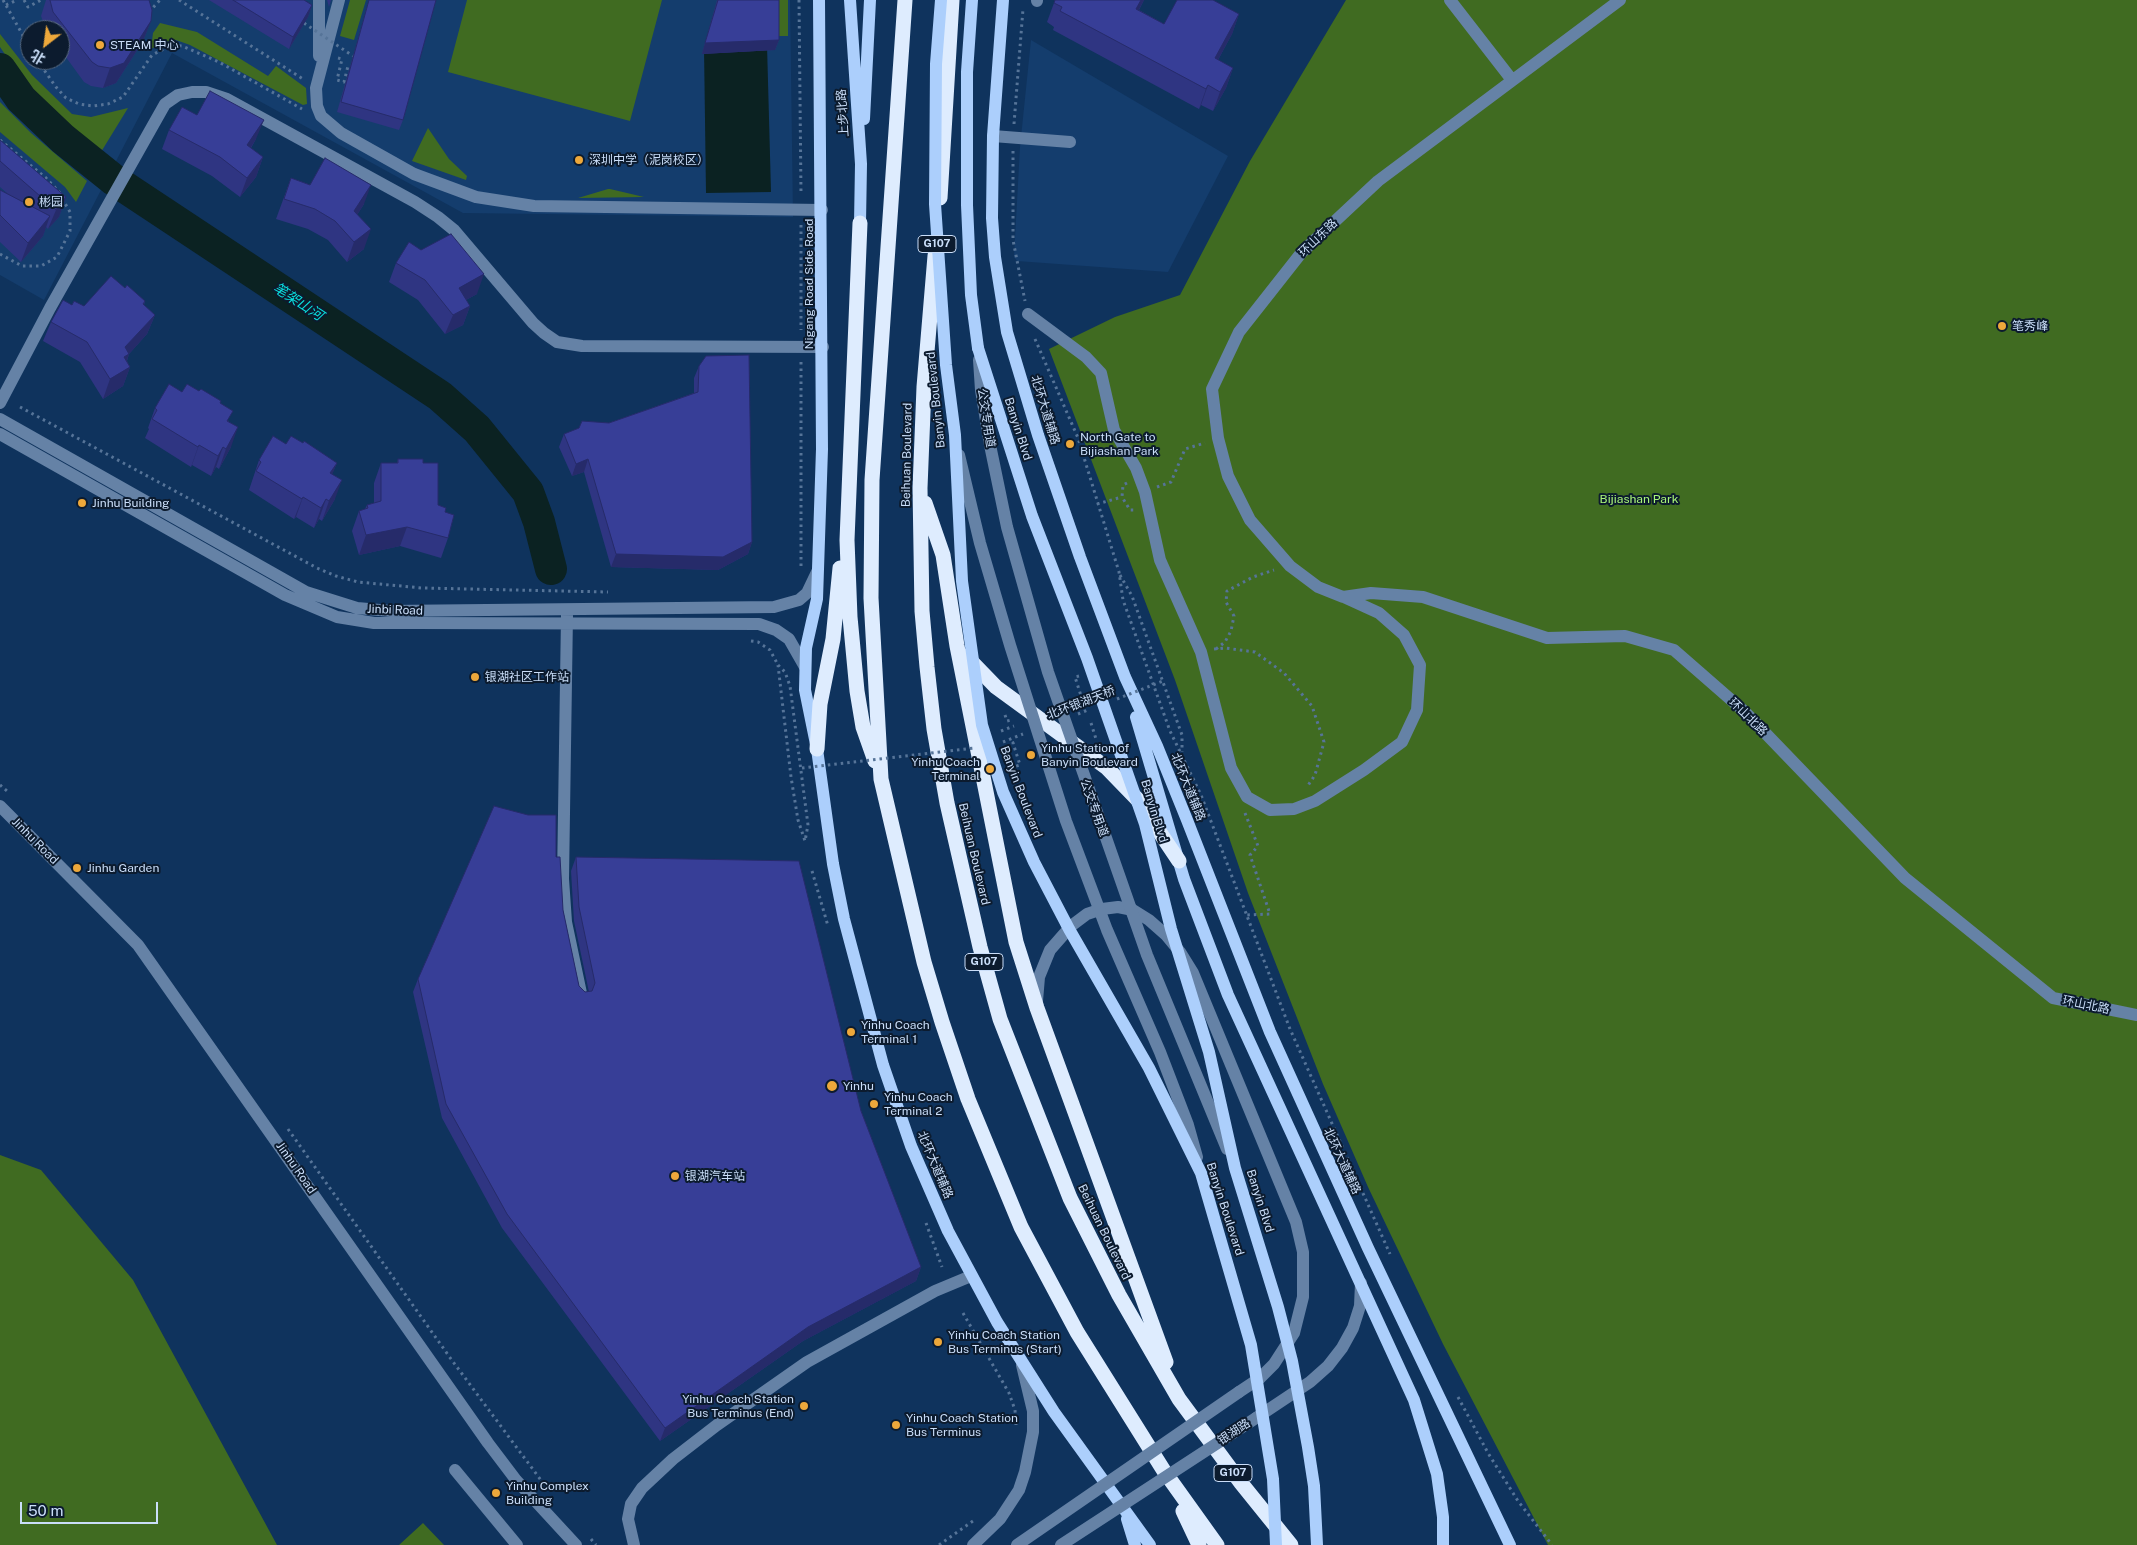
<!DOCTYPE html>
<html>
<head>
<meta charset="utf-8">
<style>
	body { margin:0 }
	#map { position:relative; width:2137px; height:1545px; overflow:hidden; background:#0f335d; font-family:"Public Sans","Noto Sans SC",sans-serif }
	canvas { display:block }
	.north { position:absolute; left:20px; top:20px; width:50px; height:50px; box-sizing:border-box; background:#0c1b2e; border:1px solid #58697f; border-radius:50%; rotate:210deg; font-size:14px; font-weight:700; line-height:20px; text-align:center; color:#cadef9 }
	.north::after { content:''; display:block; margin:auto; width:18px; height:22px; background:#eda83b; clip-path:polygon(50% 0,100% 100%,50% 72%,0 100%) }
	.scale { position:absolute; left:20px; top:1502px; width:138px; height:22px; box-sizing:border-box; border:2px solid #cadef9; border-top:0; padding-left:6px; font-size:15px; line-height:18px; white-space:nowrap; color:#cadef9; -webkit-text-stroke:4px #0c1b2e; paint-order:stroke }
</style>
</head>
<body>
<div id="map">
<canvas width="2137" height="1545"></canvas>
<div class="north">北</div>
<div class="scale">50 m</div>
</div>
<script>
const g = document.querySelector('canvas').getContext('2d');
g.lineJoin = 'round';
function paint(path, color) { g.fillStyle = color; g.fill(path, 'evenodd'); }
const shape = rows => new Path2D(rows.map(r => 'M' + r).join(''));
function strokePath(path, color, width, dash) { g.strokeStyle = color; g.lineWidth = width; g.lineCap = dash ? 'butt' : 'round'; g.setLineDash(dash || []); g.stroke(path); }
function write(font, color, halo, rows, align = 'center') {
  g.font = font + ' "Public Sans","Noto Sans SC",sans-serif'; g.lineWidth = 4; g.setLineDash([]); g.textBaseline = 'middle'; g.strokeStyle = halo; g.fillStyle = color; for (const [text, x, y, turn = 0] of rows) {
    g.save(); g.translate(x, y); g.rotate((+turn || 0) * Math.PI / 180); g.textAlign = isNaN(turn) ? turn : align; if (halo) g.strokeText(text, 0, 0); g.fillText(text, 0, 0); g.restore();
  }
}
paint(shape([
	[0,0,790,0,793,217,463,213,172,53,44,300,0,275],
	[30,30,60,30,60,60,30,60],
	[1031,40,1228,156,1168,272,1017,261,1014,257,1020,147]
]), '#143d6d');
paint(shape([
	[350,0,366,0,354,40,340,36],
	[467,0,662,0,630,121,448,72],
	[777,0,788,0,788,36,777,36],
	[1346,0,2137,0,2137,1545,1548,1545,1443,1344,1368,1187,1323,1084,1248,893,1175,680,1049,349,1115,317,1180,295,1250,161],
	[160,23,197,32,268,76,276,66,306,88,307,104,303,105,190,45,176,40,164,42,151,49,153,33],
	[0,34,32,75,72,114,91,117,128,108,101,152,67,125,25,84,0,47],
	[0,102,31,133,87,181,76,202,65,187,0,132],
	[428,128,449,159,467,176,466,180,412,161],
	[608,189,610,189,644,197,578,198],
	[0,1155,41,1170,133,1280,277,1545,0,1545],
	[423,1523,444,1545,399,1545]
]), '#406b21');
paint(shape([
	[767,45,771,192,706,193,704,47]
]), '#0b2222');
strokePath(shape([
	[0,69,21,99,63,139,114,180,440,396,477,429,528,492,539,522,551,569]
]), '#0b2222', 32);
strokePath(shape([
	[3,0,30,48],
	[24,0,28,7,41,0],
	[179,0,303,79],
	[799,0,801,194],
	[6,5,17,0],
	[149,12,160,0],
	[338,58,342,59,337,80,344,82,348,66],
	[37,60,56,87,66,98,79,104,93,106,108,104,123,97,152,55,172,45,182,46,219,62,302,109],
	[1014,124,1023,9],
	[0,140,46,178,61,194],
	[1013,151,1013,240,1025,301],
	[801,225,801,330],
	[0,254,22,266,41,266,57,257,70,231,70,212,63,200],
	[1035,339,1078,438,1119,572,1123,600,1170,731,1201,795,1290,1029,1390,1254],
	[801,362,801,568],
	[20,407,317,568,336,576,358,582,422,588,608,592],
	[1127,483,1123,485,1122,497,1130,510,1134,510],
	[1157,487,1171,482,1185,449,1205,443],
	[1097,504,1122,497],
	[1120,575,1132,596,1182,735,1182,752],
	[751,641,758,642,770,650,778,665],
	[1214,649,1225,648,1255,652,1284,673,1312,706,1324,742,1315,775,1307,787],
	[1216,649,1225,642,1231,631,1234,616,1226,602,1227,591,1253,577,1274,570],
	[778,665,785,672,790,686,808,825,805,841,798,820,791,777,778,665],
	[1079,676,1075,677,1083,702],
	[1005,715,1007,721,1011,720],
	[1091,723,1096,739],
	[1001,731,1014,726],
	[1012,764,1013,767,1020,765,1013,743,1018,741],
	[0,785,7,791],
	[1245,813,1258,846,1250,855,1270,914,1246,915],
	[812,871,828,926],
	[288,1129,451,1359,546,1487],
	[926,1223,942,1267],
	[963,1313,1009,1393,1015,1410,1016,1425],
	[1458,1397,1488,1453,1518,1501,1552,1545],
	[591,1539,596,1545],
	[939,1545,973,1521]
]), '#567498', 3, [2.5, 4]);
strokePath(shape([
	[319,0,319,56],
	[339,0,316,88,317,106,321,116,341,133,414,174,476,197,534,206,822,210],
	[1450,0,1512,80],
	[1620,0,1378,181,1302,252,1239,332,1212,389,1218,438,1228,476,1250,520,1290,566,1318,587,1343,597,1371,593,1423,597,1547,638,1625,636,1674,650,1745,712,1905,878,2053,998,2137,1015],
	[1037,1,1037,0],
	[993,136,1070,142],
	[1028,314,1086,357,1101,373,1114,430,1136,468,1145,492,1160,560,1201,652,1231,768,1247,797,1270,810,1294,809,1315,801,1364,770,1402,742,1417,710,1420,665,1404,635,1379,613,1344,597],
	[0,403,50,308,165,104,178,95,192,92,206,92,227,99,415,202,438,217,454,230,533,323,544,333,557,342,582,346,823,347],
	[0,419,306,592,357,608,391,611,774,607,799,600,807,593,817,572],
	[0,434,285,595,337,617,374,623,416,623,759,624,776,630,789,639,805,667],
	[567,615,563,879,566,922,582,998],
	[0,806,138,945,488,1443,516,1480,576,1545],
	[1037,1001,1039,977,1050,950,1071,926,1087,914,1102,909,1118,907,1133,910,1149,920,1166,935,1180,952,1193,973,1296,1222,1303,1252,1303,1297,1294,1333,1274,1364,1260,1378,1239,1392],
	[1256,1418,1310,1382,1328,1366,1342,1348,1353,1328,1360,1306,1361,1283],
	[455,1470,517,1545],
	[634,1545,628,1519,631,1504,642,1488,673,1459,717,1425,807,1362,935,1291,971,1276],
	[973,1545,1000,1519,1019,1490,1025,1472,1033,1432,1033,1411,1022,1365]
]), '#6582a6', 12);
strokePath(shape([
	[819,0,822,449,817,599,806,648,805,690,817,749,833,864,844,919,883,1065,911,1146,948,1231,997,1322,1021,1360,1054,1412,1150,1545],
	[850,0,861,164,860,223],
	[972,0,967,72,967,205,971,295,978,348],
	[1003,0,993,136,992,218,995,257,1007,332,1038,435,1080,557,1125,677,1157,746,1187,820,1270,1032,1368,1248,1510,1545],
	[864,119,870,0],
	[1136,717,1184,879,1228,995,1414,1400,1437,1474,1443,1517,1443,1545],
	[1127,1519,1135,1545]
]), '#accffc', 12);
strokePath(shape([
	[905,0,872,480,871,598,881,779,924,962,942,1022,968,1099,1021,1227,1077,1332,1164,1471,1217,1545],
	[940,198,952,0],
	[860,223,847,540,850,617,857,691,863,727,875,761],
	[935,256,924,387,920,488,922,611,927,667,934,729,947,803,980,947,1000,1019,1070,1198,1119,1295,1179,1399,1241,1483,1291,1545],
	[925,503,943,555,957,646,1016,942,1037,1008,1166,1362],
	[966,656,996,687,1107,768,1138,800,1179,861],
	[817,749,820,704,833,639,840,568],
	[1183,1511,1199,1545]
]), '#deecfe', 15);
strokePath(shape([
	[304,23,353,56],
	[1117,699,1163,681],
	[1078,714,1090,709],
	[1003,742,1023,734],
	[802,768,975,748]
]), '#567498', 3, [2.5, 4]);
strokePath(shape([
	[979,360,981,390,990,445,1007,527,1048,672,1147,955,1227,1149],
	[959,455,980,543,1010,645,1066,821,1107,930,1160,1052,1188,1125,1197,1157],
	[1017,1545,1239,1392],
	[1061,1545,1256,1418]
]), '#6582a6', 12);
strokePath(shape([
	[941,0,936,64,935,204,946,365,955,435,962,581,982,725,1003,792,1034,862,1069,929,1149,1068,1201,1173,1251,1345,1273,1479,1276,1545],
	[978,348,1032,516,1087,658,1145,824,1171,929,1209,1052,1235,1168,1278,1307,1292,1361,1308,1447,1314,1486,1317,1545]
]), '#accffc', 12);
paint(shape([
	[46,0,149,0,151,21,143,41,116,83,103,88,91,86,84,82,60,49,60,30,46,30,41,16],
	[209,0,304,0,312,5,308,17,289,49],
	[327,0,331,0,329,7],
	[369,0,436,0,403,120,399,130,337,112],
	[717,0,779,0,779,40,775,50,702,54],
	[1144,0,1139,10,1164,24,1239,14,1232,34,1218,60,1233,68,1226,88,1213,111,1201,105,1199,109,1053,30,1054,27,1047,22,1054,3],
	[197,115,256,139,251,148,263,157,256,177,240,197,212,176,162,149,169,130],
	[0,140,66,197,59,217,48,229,46,227,43,236,21,262,0,242,0,190,8,194,0,187],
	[291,178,364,204,357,215,364,249,347,262,328,240,308,229,276,219],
	[396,263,477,294,466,300,470,306,463,325,445,334,418,300,389,282],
	[125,288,145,301,144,305,155,315,147,334,129,354,127,361,130,367,123,386,103,399,80,362,43,341,51,322,72,305,84,306],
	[699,366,752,542,748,554,718,570,611,567,584,472,572,476,559,447,564,434,609,423,694,393,694,378],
	[182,392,220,404,229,422,231,447,219,469,216,467,211,476,192,465,191,467,145,438,149,429,148,428,155,408],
	[286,444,337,463,332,474,335,499,322,521,319,519,314,528,296,517,294,519,249,490,259,460],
	[398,459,423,463,438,505,445,512,448,538,441,558,400,546,359,555,352,531,359,511,365,509,367,505,374,503,374,483,381,463,397,463],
	[556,857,563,910,579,986,585,992,589,992,574,921,571,871,576,857,861,1111,921,1267,916,1281,803,1341,660,1441,502,1228,442,1118,413,992,418,979]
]), '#2f3582');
paint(shape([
	[1141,0,1144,0,1129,28,1136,9],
	[312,5,308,17,289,49,293,37],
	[1239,14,1232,34,1208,78,1215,58],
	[151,21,143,41,116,83,103,88,110,68],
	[779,40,775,50,702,54,705,43],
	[1233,68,1226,88,1213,111,1220,92],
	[1208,85,1201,105,1199,109,1206,89],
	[264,120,256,139,240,165,247,145],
	[263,157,256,177,240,197,247,178],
	[371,185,364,204,347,231,354,211],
	[66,197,59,217,48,229,56,210],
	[50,216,43,236,21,262,28,243],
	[371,229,364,249,347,262,354,242],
	[484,274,477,294,451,308,459,288],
	[470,306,463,325,445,334,453,315],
	[155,315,147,334,129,354,123,371,130,367,123,386,103,399,110,379,125,347],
	[238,427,231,447,219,469,226,449],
	[199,445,192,465,191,467,198,447],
	[223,447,216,467,211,476,218,456],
	[588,459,584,472,572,476,576,464],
	[337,463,329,482,330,473],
	[342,480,335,499,322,521,329,501],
	[303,497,296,517,294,519,302,499],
	[326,499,319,519,314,528,321,508],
	[407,527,400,546,359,555,366,535],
	[752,542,748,554,718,570,611,567,616,554],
	[921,1267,916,1281,803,1341,660,1441,665,1428,808,1327]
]), '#262b6a');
const building = shape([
	[50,0,149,0,152,10,151,21,124,63,110,68,98,66,92,62,53,12,50,0],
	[233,0,304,0,312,5,293,37,233,0],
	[369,0,436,0,403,120,341,102,369,0],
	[718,0,779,0,779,40,705,43,718,0],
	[1055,0,1141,0,1136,9,1164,24,1177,0,1213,0,1239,14,1215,58,1233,68,1220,92,1208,85,1206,89,1060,11,1062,7,1054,3,1055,0],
	[210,91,264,120,247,145,263,157,247,178,220,157,169,130,182,107,197,115,210,91],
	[0,140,66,197,56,210,0,161,0,140],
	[325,158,371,185,354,211,371,229,354,242,335,221,315,209,284,199,291,178,310,185,325,158],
	[0,190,50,216,28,243,0,215,0,190],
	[451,234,484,274,459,288,470,306,453,315,425,280,396,263,409,242,421,250,451,234],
	[111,276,125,288,127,285,145,301,143,304,155,315,125,347,129,354,124,357,130,367,110,379,87,342,51,322,63,300,72,305,74,301,84,306,111,276],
	[749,355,752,542,723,557,616,554,588,459,576,464,564,434,579,428,582,421,609,423,698,392,699,366,706,356,749,355],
	[169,384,182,392,187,384,199,391,201,389,221,401,220,403,233,411,227,421,238,427,226,449,223,447,218,456,199,445,198,447,152,419,157,410,155,408,169,384],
	[273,436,286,444,291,436,303,443,304,441,337,463,330,473,342,480,329,501,326,499,321,508,303,497,302,499,256,471,261,462,259,460,273,436],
	[398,459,423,459,423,463,438,463,438,505,446,508,445,512,454,515,448,538,407,527,366,535,359,511,368,508,367,505,381,501,381,463,398,463,398,459],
	[494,806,528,815,556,815,556,857,560,857,563,910,579,986,585,992,592,991,595,983,579,907,576,857,799,861,861,1111,921,1267,808,1327,665,1428,507,1214,446,1104,418,979,494,806]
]);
paint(building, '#373e97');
strokePath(building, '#262b6a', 1);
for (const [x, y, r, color] of [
	[100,45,5,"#eda83b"],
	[579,160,5,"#eda83b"],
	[29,202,5,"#eda83b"],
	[2002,326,5,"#eda83b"],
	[1070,444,5,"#eda83b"],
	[82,503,5,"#eda83b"],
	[475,677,5,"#eda83b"],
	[1031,755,5,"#eda83b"],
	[990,769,5,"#eda83b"],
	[77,868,5,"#eda83b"],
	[851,1032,5,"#eda83b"],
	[832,1086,6,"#eda83b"],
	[874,1104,5,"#eda83b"],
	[675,1176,5,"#eda83b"],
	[938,1342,5,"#eda83b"],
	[804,1406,5,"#eda83b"],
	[896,1425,5,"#eda83b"],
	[496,1493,5,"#eda83b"]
]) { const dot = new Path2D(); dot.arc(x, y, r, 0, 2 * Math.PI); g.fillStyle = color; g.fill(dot); strokePath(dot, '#0c1b2e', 2); }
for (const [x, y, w] of [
	[937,244,38],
	[984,962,38],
	[1233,1473,38]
]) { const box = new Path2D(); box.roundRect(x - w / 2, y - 8.5, w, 17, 4); g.fillStyle = '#0c1b2e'; g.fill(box); strokePath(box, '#cadef9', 1); }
write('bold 11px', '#cadef9', null, [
	["G107",937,244],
	["G107",984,962],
	["G107",1233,1473]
]);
write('12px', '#cadef9', '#0c1b2e', [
	["STEAM 中心",110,45],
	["深圳中学（泥岗校区）",589,160],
	["彬园",39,202],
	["笔秀峰",2012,326],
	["North Gate to",1080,437],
	["Bijiashan Park",1080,451],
	["Jinhu Building",92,503],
	["银湖社区工作站",485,677],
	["Yinhu Station of",1041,748],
	["Banyin Boulevard",1041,762],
	["Yinhu Coach",980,762,"right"],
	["Terminal",980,776,"right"],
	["Jinhu Garden",87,868],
	["Yinhu Coach",861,1025],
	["Terminal 1",861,1039],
	["Yinhu",843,1086],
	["Yinhu Coach",884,1097],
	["Terminal 2",884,1111],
	["银湖汽车站",685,1176],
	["Yinhu Coach Station",948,1335],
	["Bus Terminus (Start)",948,1349],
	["Yinhu Coach Station",794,1399,"right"],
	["Bus Terminus (End)",794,1413,"right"],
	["Yinhu Coach Station",906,1418],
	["Bus Terminus",906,1432],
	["Yinhu Complex",506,1486],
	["Building",506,1500]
], 'left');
write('12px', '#cadef9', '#0c1b2e', [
	["上步北路",843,113,-94],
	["环山东路",1318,238,-44],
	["Nigang Road Side Road",809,284,-90],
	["Banyin Boulevard",936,400,-96],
	["北环大道辅路",1045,410,73],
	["公交专用道",986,418,81],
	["Banyin Blvd",1018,429,72],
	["Beihuan Boulevard",907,455,-89],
	["Jinbi Road",395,610,2],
	["北环银湖天桥",1081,703,-21],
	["环山北路",1748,717,44],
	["北环大道辅路",1188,787,68],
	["Banyin Boulevard",1021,792,69],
	["公交专用道",1094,808,70],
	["Banyin Blvd",1154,811,73],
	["Jinhu Road",35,841,45],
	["Beihuan Boulevard",974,854,77],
	["环山北路",2086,1005,12],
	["北环大道辅路",1342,1161,65],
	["北环大道辅路",935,1165,67],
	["Jinhu Road",296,1168,55],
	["Banyin Blvd",1260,1201,72],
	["Banyin Boulevard",1225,1209,72],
	["Beihuan Boulevard",1104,1232,64],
	["银湖路",1234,1432,-33]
]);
write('12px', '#aaf67a', '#0c1b2e', [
	["Bijiashan Park",1639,499]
]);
write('italic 14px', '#0adfdf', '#0c1b2e', [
	["笔架山河",298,302,33]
]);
</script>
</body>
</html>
